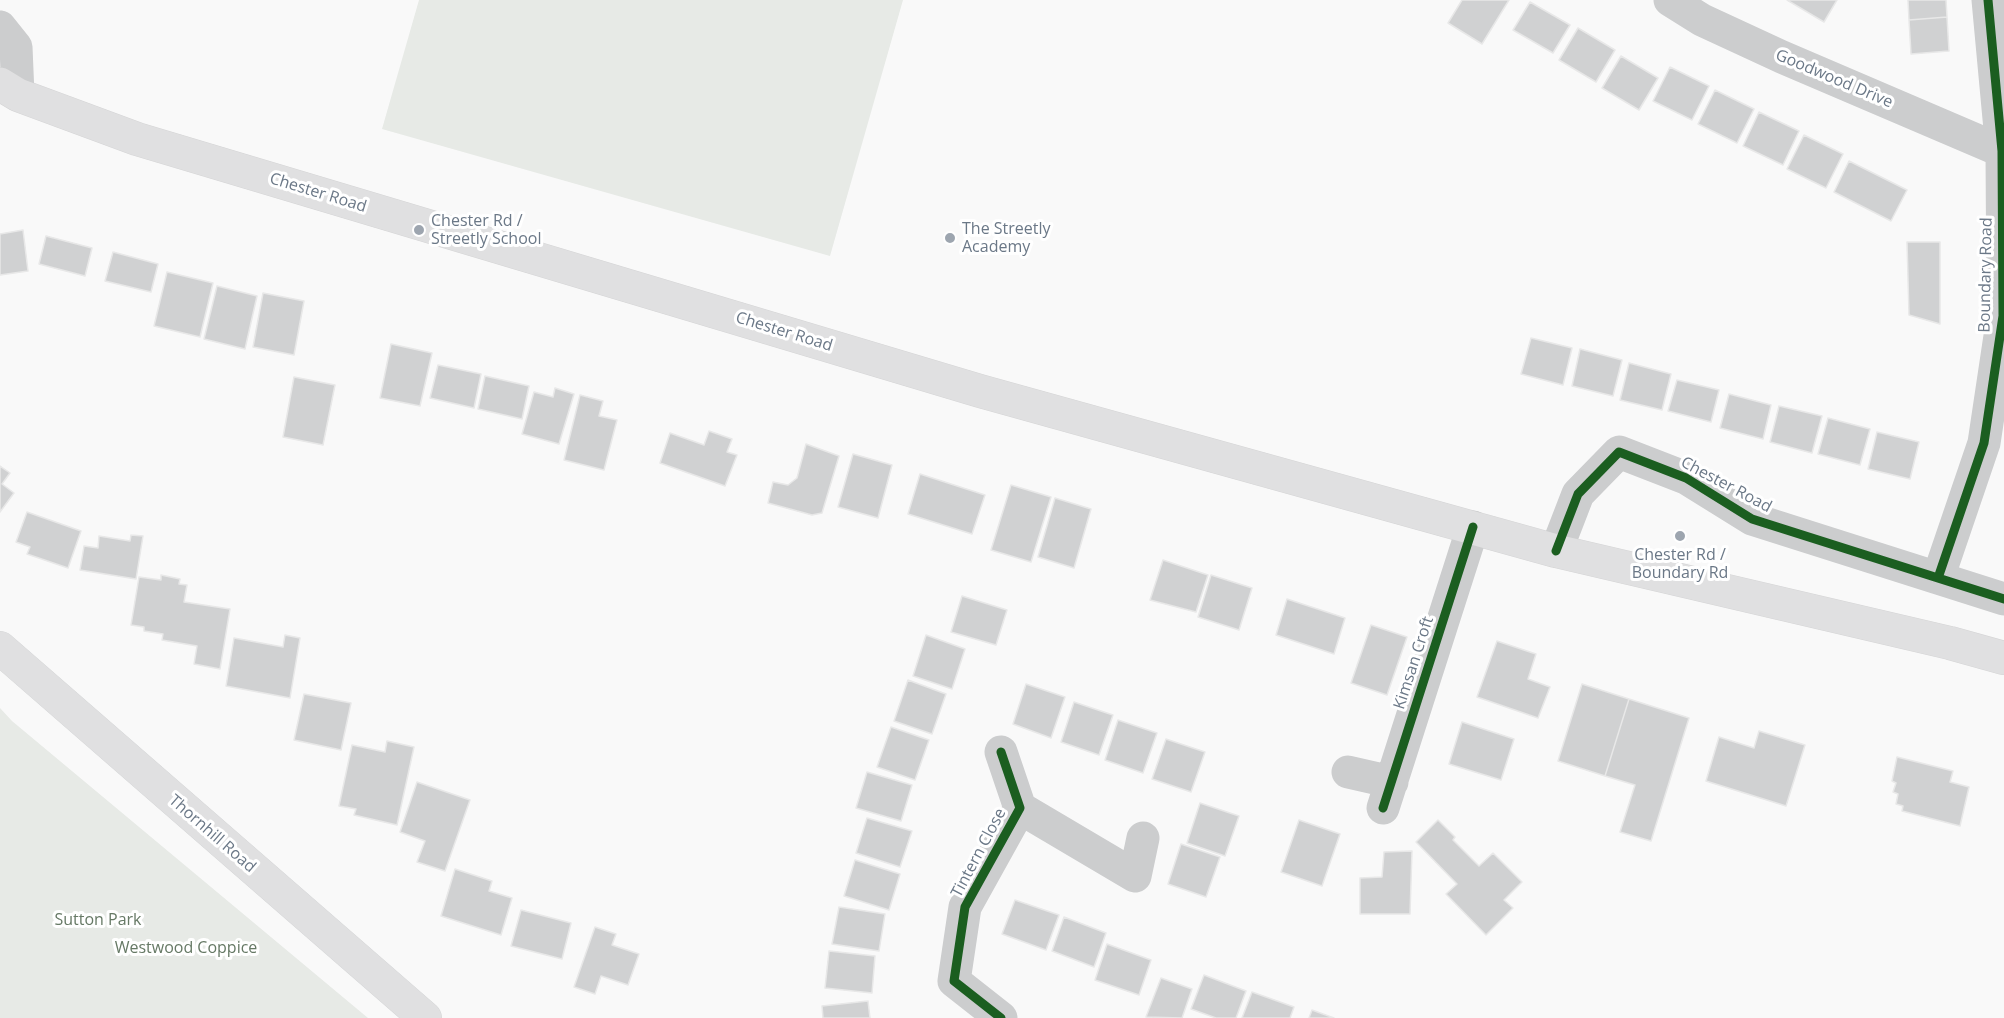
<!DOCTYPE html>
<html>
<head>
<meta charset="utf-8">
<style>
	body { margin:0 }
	canvas { display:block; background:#f9f9f9 }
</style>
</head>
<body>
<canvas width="2004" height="1018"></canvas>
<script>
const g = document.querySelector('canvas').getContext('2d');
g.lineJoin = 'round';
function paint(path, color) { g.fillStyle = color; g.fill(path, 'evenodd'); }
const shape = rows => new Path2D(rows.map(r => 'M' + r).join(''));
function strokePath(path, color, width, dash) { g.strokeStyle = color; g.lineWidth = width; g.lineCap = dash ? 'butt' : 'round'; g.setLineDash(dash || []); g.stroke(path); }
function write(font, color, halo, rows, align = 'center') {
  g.font = font + ' "Open Sans",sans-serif'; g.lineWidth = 6; g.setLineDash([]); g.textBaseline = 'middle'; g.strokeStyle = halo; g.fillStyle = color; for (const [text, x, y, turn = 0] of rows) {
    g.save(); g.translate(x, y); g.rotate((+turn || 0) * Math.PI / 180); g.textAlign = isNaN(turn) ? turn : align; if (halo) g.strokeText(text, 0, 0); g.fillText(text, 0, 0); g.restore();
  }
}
paint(shape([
	[419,0,903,0,830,256,382,129],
	[0,708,12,721,368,1018,0,1018]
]), '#e7eae6');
const building = shape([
	[1462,0,1509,0,1482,44,1448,23,1462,0],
	[1787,0,1837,0,1824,22,1787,0],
	[1908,0,1946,0,1947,17,1909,20,1908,0],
	[1530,2,1570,25,1553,53,1513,30,1530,2],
	[1947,17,1949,51,1911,54,1909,20,1947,17],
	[1578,28,1615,50,1596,82,1559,60,1578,28],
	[1621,56,1658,78,1639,110,1602,88,1621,56],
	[1670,67,1709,86,1692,120,1653,101,1670,67],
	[1715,90,1754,109,1737,143,1698,124,1715,90],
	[1759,112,1799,131,1783,165,1743,146,1759,112],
	[1804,135,1843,154,1826,188,1787,169,1804,135],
	[1849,161,1907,190,1891,221,1834,192,1849,161],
	[23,230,28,271,0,275,0,234,23,230],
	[46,236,92,248,85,276,39,264,46,236],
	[1907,242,1940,242,1940,324,1909,315,1907,242],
	[113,252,158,264,151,292,105,281,113,252],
	[167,272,213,283,200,337,154,326,167,272],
	[217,286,257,296,245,349,204,339,217,286],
	[263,293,304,301,294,355,253,347,263,293],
	[1531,338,1572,348,1563,385,1521,374,1531,338],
	[391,344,432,353,420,406,380,398,391,344],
	[1580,349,1622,360,1613,396,1572,386,1580,349],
	[1629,363,1671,374,1662,410,1620,400,1629,363],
	[438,365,481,374,474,408,430,398,438,365],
	[485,376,529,386,522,419,478,409,485,376],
	[294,377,335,385,323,445,283,437,294,377],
	[1677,380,1719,390,1711,422,1668,411,1677,380],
	[555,388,574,394,559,444,522,434,534,392,553,397,555,388],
	[1729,394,1771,405,1763,439,1720,428,1729,394],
	[580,395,603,401,599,416,617,420,604,470,564,460,580,395],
	[1779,406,1822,416,1812,453,1770,442,1779,406],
	[1828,418,1870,429,1860,465,1818,454,1828,418],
	[709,431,732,439,727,452,737,455,725,486,660,463,670,433,704,445,709,431],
	[1877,432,1919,442,1910,479,1868,469,1877,432],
	[806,444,839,456,822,513,812,515,768,503,773,482,788,485,797,478,806,444],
	[853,454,892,465,878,518,838,507,853,454],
	[0,466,10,473,2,484,14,493,0,512,0,466],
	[920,474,985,495,972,534,908,514,920,474],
	[1011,485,1051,497,1031,562,991,550,1011,485],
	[1055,498,1091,509,1074,568,1038,557,1055,498],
	[27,512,81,531,68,568,27,554,30,547,16,542,27,512],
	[131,535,143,536,136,579,80,570,84,546,98,548,99,536,130,541,131,535],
	[1163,560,1208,575,1196,612,1150,600,1163,560],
	[161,575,180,579,179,584,187,585,184,602,230,609,220,669,194,664,197,646,162,640,163,634,144,631,144,627,131,625,139,577,161,580,161,575],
	[1211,575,1252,588,1239,630,1198,617,1211,575],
	[962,596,1007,610,996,645,951,632,962,596],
	[1287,599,1345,618,1334,654,1276,635,1287,599],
	[1371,625,1407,637,1387,695,1351,683,1371,625],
	[285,635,300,638,290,698,226,686,234,638,283,647,285,635],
	[926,635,965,649,952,689,913,676,926,635],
	[1497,641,1536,654,1528,679,1550,687,1538,718,1477,697,1497,641],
	[908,680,946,694,932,734,894,721,908,680],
	[1026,684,1065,697,1051,738,1013,724,1026,684],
	[1582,684,1629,699,1605,776,1558,761,1582,684],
	[304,694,351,703,341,750,294,740,304,694],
	[1629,699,1689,718,1651,841,1620,832,1635,785,1605,776,1629,699],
	[1074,702,1113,715,1099,755,1061,742,1074,702],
	[1118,720,1157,733,1143,773,1105,760,1118,720],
	[1462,722,1514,739,1501,780,1449,764,1462,722],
	[891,727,929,740,915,780,877,767,891,727],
	[1759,731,1805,745,1786,806,1706,781,1719,737,1754,748,1759,731],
	[1166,739,1205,752,1191,792,1152,779,1166,739],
	[387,741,414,747,397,825,354,815,356,809,339,806,352,745,385,752,387,741],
	[1897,757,1953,771,1950,782,1969,787,1960,826,1902,811,1903,806,1896,804,1898,794,1893,792,1896,783,1892,781,1897,757],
	[867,772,912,785,901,821,856,808,867,772],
	[417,782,470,800,445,871,417,862,425,841,400,832,417,782],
	[1200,803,1239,816,1225,856,1187,843,1200,803],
	[867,818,912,831,900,867,856,853,867,818],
	[1299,820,1340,834,1322,886,1281,872,1299,820],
	[1438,820,1455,837,1453,840,1479,866,1493,853,1522,882,1504,900,1513,908,1486,935,1446,894,1457,884,1416,842,1438,820],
	[1181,844,1220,857,1206,897,1168,884,1181,844],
	[1412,851,1410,914,1360,914,1360,878,1382,877,1384,852,1412,851],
	[855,860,900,874,889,910,844,896,855,860],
	[455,869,492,881,489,891,512,898,501,935,441,916,455,869],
	[1015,900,1059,915,1046,950,1002,934,1015,900],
	[839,907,885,914,879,951,832,944,839,907],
	[521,910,571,923,562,959,511,946,521,910],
	[1064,917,1106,933,1094,967,1052,951,1064,917],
	[595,927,616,934,612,945,639,954,628,985,601,976,595,994,574,987,595,927],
	[1107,944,1151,960,1139,995,1095,980,1107,944],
	[829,951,875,956,872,993,825,988,829,951],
	[1204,975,1246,991,1236,1018,1216,1018,1191,1009,1204,975],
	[1161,978,1192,989,1182,1018,1146,1017,1161,978],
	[1252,992,1294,1007,1290,1018,1242,1018,1252,992],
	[868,1001,870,1018,823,1018,822,1006,868,1001],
	[1312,1010,1334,1018,1309,1018,1312,1010]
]);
paint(building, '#d0d1d2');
strokePath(building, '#e8e8e8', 1.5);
const major = shape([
	[0,648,425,1018]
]);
const highway = shape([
	[0,84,18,95,137,139,980,391,1556,551,1950,643,2004,658]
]);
strokePath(major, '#d5d6d7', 34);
strokePath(highway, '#d5d5d6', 34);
strokePath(shape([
	[1670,0,1702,20,1782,57,2002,151],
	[0,27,16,47,18,95],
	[1556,551,1578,494,1619,452,1686,478,1752,519,2004,599],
	[1938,578,1984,443,2003,316,2002,151,1988,0],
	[1001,752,1020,808,965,907,954,981,1001,1018],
	[1348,772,1392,782],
	[1020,808,1135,876,1143,838],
	[1383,808,1473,527]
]), '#cccdce', 33);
strokePath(major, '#e0e0e1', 33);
strokePath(highway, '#e0e0e1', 33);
strokePath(shape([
	[1556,551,1578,494,1619,452,1686,478,1752,519,2004,599],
	[1938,578,1984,443,2003,316,2002,151,1988,0],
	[1001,752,1020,808,965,907,954,981,1001,1018],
	[1383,808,1473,527]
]), '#1b5e20', 9);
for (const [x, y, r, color] of [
	[419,230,6,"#9da5af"],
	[950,238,6,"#9da5af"],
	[1680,536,6,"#9da5af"]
]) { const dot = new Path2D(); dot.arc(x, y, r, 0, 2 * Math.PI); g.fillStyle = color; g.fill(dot); strokePath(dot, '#fff', 2); }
write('16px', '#6b7887', '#fff', [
	["Goodwood Drive",1834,79,23],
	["Chester Road",318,193,17],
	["Boundary Road",1986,275,-89],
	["Chester Road",784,332,17],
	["Chester Road",1726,485,28],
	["Kimsan Croft",1414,663,-72],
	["Thornhill Road",212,834,41],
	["Tintern Close",979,853,-62]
]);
write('16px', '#6b7887', '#fff', [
	["Chester Rd /",431,221],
	["Streetly School",431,239],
	["The Streetly",962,229],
	["Academy",962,247],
	["Chester Rd /",1680,555,"center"],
	["Boundary Rd",1680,573,"center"]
], 'left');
write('16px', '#667965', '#fff', [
	["Sutton Park",98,920],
	["Westwood Coppice",186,948]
]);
</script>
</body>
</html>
